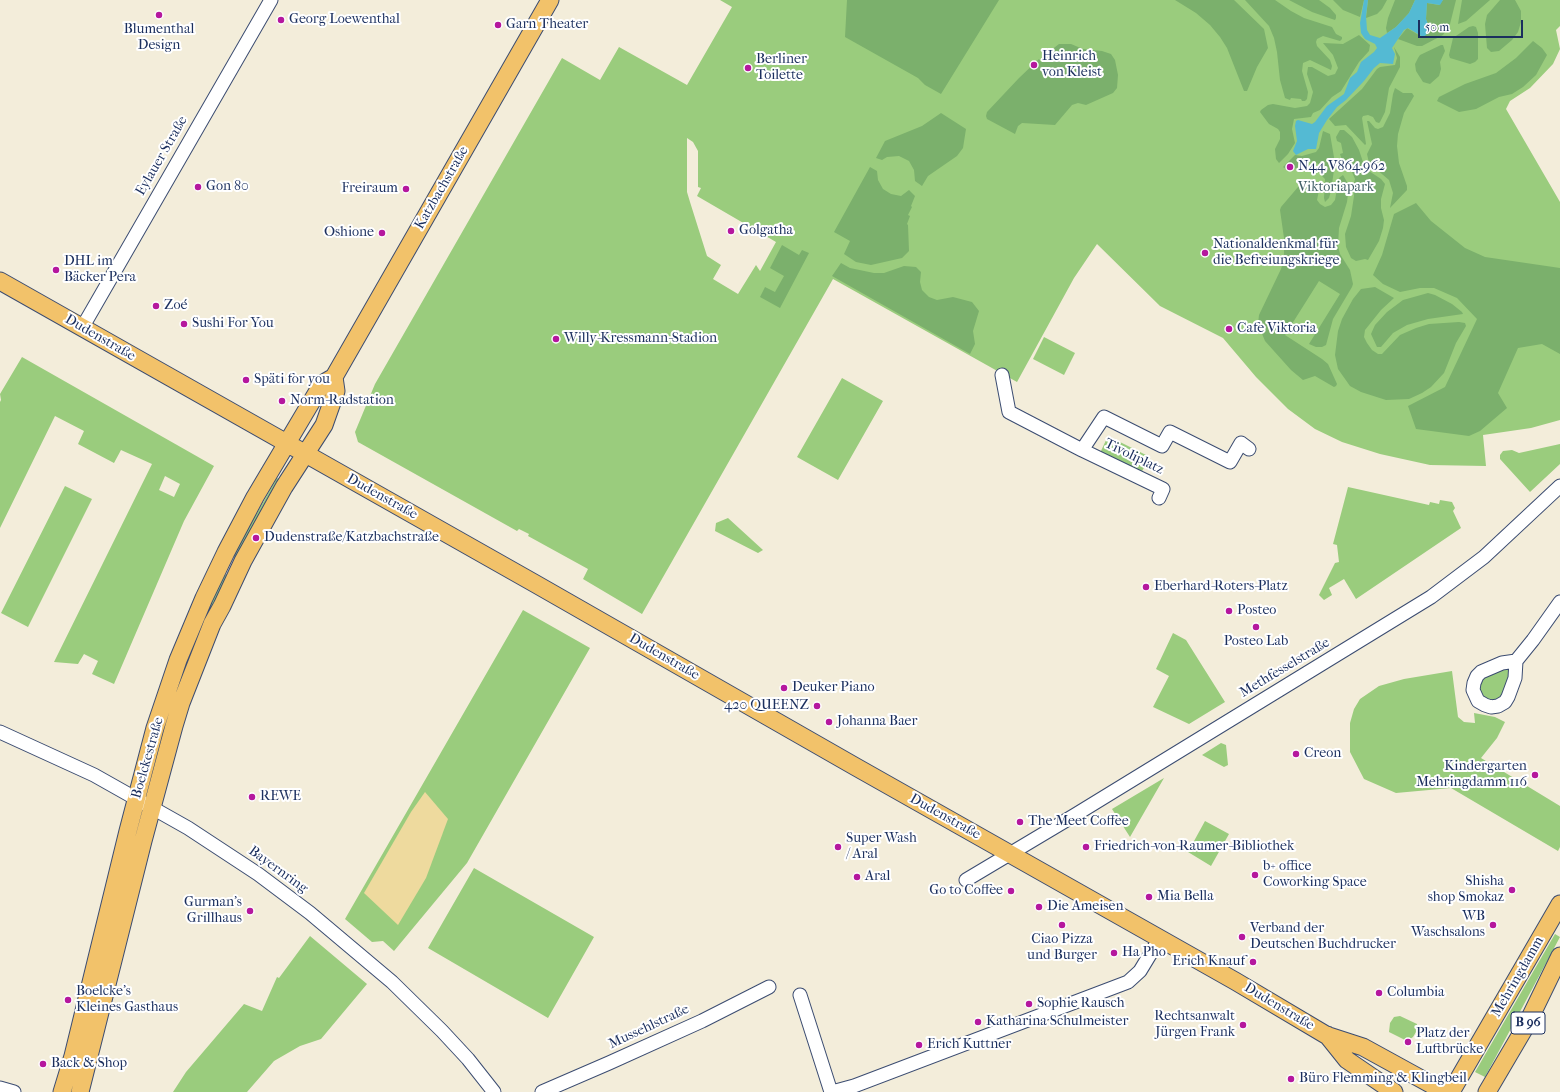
<!DOCTYPE html>
<html>
<head>
<meta charset="utf-8">
<style>
	body { margin:0 }
	#map { position:relative; width:1560px; height:1092px; overflow:hidden; background:#f3edda; font-family:"IM FELL French Canon",serif }
	canvas { display:block }
	.scale { position:absolute; left:1418px; top:20px; width:105px; height:18px; box-sizing:border-box; border:2px solid #1b2f5e; border-top:0; padding-left:5px; font-size:12px; line-height:14px; white-space:nowrap; color:#1b2f5e; -webkit-text-stroke:3px #fff; paint-order:stroke }
</style>
</head>
<body>
<div id="map">
<canvas width="1560" height="1092"></canvas>
<div class="scale">50 m</div>
</div>
<script>
const g = document.querySelector('canvas').getContext('2d');
g.lineJoin = 'round';
function paint(path, color) { g.fillStyle = color; g.fill(path, 'evenodd'); }
const shape = rows => new Path2D(rows.map(r => 'M' + r).join(''));
function strokePath(path, color, width, dash) { g.strokeStyle = color; g.lineWidth = width; g.lineCap = dash ? 'butt' : 'round'; g.setLineDash(dash || []); g.stroke(path); }
function write(font, color, halo, rows, align = 'center') {
  g.font = font + ' "IM FELL French Canon",serif'; g.lineWidth = 4; g.setLineDash([]); g.textBaseline = 'middle'; g.strokeStyle = halo; g.fillStyle = color; for (const [text, x, y, turn = 0] of rows) {
    g.save(); g.translate(x, y); g.rotate((+turn || 0) * Math.PI / 180); g.textAlign = isNaN(turn) ? turn : align; if (halo) g.strokeText(text, 0, 0); g.fillText(text, 0, 0); g.restore();
  }
}
paint(shape([
	[720,0,1560,0,1560,26,1556,30,1560,49,1553,64,1530,88,1510,101,1506,109,1560,202,1560,420,1531,428,1483,435,1486,466,1430,465,1380,454,1342,442,1315,429,1288,409,1256,377,1223,338,1160,306,1097,244,1074,278,1017,382,833,279,642,614,583,579,588,569,528,536,529,534,519,529,517,531,358,442,355,432,375,384,562,58,600,80,619,47,687,85,732,7],
	[687,138,693,142,698,151,698,187,701,188,697,196,776,242,760,271,756,265,738,294,713,279,721,265,707,256,690,202,687,192],
	[1044,337,1075,353,1064,375,1033,359],
	[22,357,214,466,184,521,114,684,92,674,98,661,84,654,78,664,54,662,152,464,121,450,114,463,78,444,84,431,55,416,0,528,0,402,1,400,0,394],
	[165,476,180,484,174,497,159,490],
	[842,378,883,401,838,480,797,457],
	[1108,436,1150,457,1141,473,1100,453],
	[1560,444,1560,464,1530,492,1500,459,1500,455,1503,451,1512,450,1519,453],
	[277,478,281,480,235,559,234,556,244,536],
	[65,486,92,499,28,627,1,613],
	[1348,487,1429,505,1430,502,1439,504,1440,500,1452,502,1455,508,1453,511,1461,528,1356,599,1344,579,1329,588,1332,595,1324,600,1319,595,1335,563,1339,562,1337,545,1333,544],
	[728,518,763,550,758,553,715,531,716,523],
	[227,574,229,575,157,771,153,769,182,677,210,605,225,575],
	[523,610,590,648,467,863,394,951,383,941,372,942,345,919],
	[1173,633,1186,640,1225,702,1189,724,1153,707,1169,676,1156,669],
	[1507,667,1510,670,1506,694,1495,703,1480,696,1479,683,1480,680],
	[1452,671,1458,717,1464,722,1475,723,1474,713,1495,717,1505,722,1497,738,1481,758,1560,806,1560,847,1558,851,1451,788,1396,793,1364,779,1350,752,1350,723,1354,709,1360,699,1379,686,1404,679],
	[1221,743,1226,745,1228,765,1224,767,1202,755],
	[1164,778,1130,837,1112,809],
	[1205,821,1229,834,1211,866,1188,852],
	[474,868,594,937,548,1018,428,948],
	[1555,934,1560,937,1485,1077,1475,1072],
	[310,936,367,984,321,1039,300,1046,274,1061,247,1092,173,1092,186,1072,244,1004,262,1011,277,977,279,978],
	[1400,1016,1417,1024,1416,1032,1413,1037,1407,1041,1389,1032,1390,1023,1394,1017]
]), '#9acc7d');
paint(shape([
	[847,0,999,0,941,94,925,85,918,78,845,37],
	[1175,0,1234,0,1264,29,1268,48,1257,67,1247,91,1244,91,1227,48,1220,37,1210,25,1196,13],
	[1245,0,1275,0,1291,11,1304,18,1332,27,1336,34,1342,37,1342,39,1340,41,1323,36,1317,39,1316,42,1317,46,1330,60,1332,66,1331,70,1310,60,1303,63,1302,71,1308,92,1307,99,1305,101,1302,101,1301,99,1291,98,1290,100,1285,98,1280,80,1277,52,1274,38,1269,26],
	[1289,0,1319,0,1330,8,1336,15,1336,18,1335,20,1332,19,1312,12],
	[1333,0,1364,0,1360,17,1343,10],
	[1368,0,1387,0,1382,9,1377,14,1366,18],
	[1395,0,1415,0,1409,13,1396,27,1387,33,1386,28,1388,18],
	[1443,0,1456,0,1450,24,1443,35,1422,46,1417,46,1398,39,1407,28,1422,37,1430,29,1426,19,1427,3,1439,5],
	[1462,0,1490,0,1466,21,1458,24],
	[1500,0,1515,0,1521,11,1521,22,1518,32,1512,40,1499,51,1491,52,1487,48,1485,24,1487,15],
	[1473,26,1476,27,1478,33,1478,59,1475,62,1470,64,1450,58,1449,55,1453,38,1469,27],
	[1359,35,1370,45,1369,51,1359,62,1341,91,1332,97,1320,110,1313,113,1311,117,1294,119,1292,129,1295,143,1288,154,1279,163,1276,159,1275,149,1280,139,1280,132,1278,129,1269,124,1260,112,1261,110,1268,105,1273,104,1295,108,1307,106,1310,103,1313,92,1307,74,1308,67,1312,67,1328,76,1335,74,1338,68,1333,55,1323,43,1343,44],
	[1533,41,1542,48,1547,55,1536,75,1523,87,1512,94,1499,97,1476,109,1459,112,1437,101,1439,97,1465,84,1496,73,1516,58],
	[1059,44,1071,44,1083,49,1102,51,1111,54,1115,60,1118,75,1117,88,1113,93,1086,105,1078,103,1072,105,1055,125,1022,123,1018,126,1015,134,987,119,986,116,987,112,1019,78,1039,59,1041,62,1048,56,1046,54],
	[1441,45,1443,45,1445,51,1440,62,1441,69,1439,76,1430,84,1423,82,1416,71,1415,64,1418,58,1420,55],
	[1394,47,1400,57,1400,67,1389,88,1385,112,1380,122,1379,123,1376,122,1373,117,1368,115,1363,116,1362,118,1366,144,1365,145,1346,125,1335,126,1329,119,1362,89,1377,69,1380,67,1395,65,1397,58],
	[1395,88,1403,93,1412,93,1414,96,1404,113,1398,134,1397,146,1399,163,1407,186,1407,190,1390,208,1393,193,1389,180,1369,163,1367,154,1372,144,1367,121,1369,121,1375,128,1378,129,1383,127,1390,113,1393,94],
	[941,113,966,129,963,148,957,156,928,176,922,186,915,181,914,170,909,161,899,156,887,157,882,160,876,158,885,141,922,126],
	[1340,130,1344,130,1352,137,1359,150,1364,165,1369,171,1381,179,1385,184,1381,199,1381,208,1384,220,1383,228,1379,241,1368,260,1365,259,1356,261,1351,258,1346,247,1345,234,1351,216,1354,196,1353,187,1355,179,1352,172,1343,163,1340,154,1343,153,1341,143,1337,141,1336,137],
	[1323,131,1330,134,1335,163,1331,191,1329,198,1325,202,1324,198,1325,179,1322,176,1322,170,1320,165,1315,162,1309,161,1304,163,1301,167,1293,169,1286,169,1283,167,1295,155,1302,156,1316,152,1319,148],
	[870,167,877,171,878,180,883,189,891,194,901,196,909,190,915,196,911,206,912,207,908,215,910,216,907,224,908,225,909,251,902,258,871,265,856,262,844,254,850,241,834,232],
	[1343,175,1347,182,1348,194,1347,202,1339,228,1338,246,1340,254,1350,270,1353,284,1352,287,1333,319,1326,345,1322,347,1316,347,1309,344,1340,294,1319,281,1285,335,1322,359,1328,364,1337,384,1336,386,1334,387,1315,376,1303,380,1291,370,1265,341,1258,324,1259,315,1281,269,1284,259,1284,238,1280,210,1281,207,1304,180,1310,182,1315,182,1320,185,1317,200,1320,204,1325,207,1331,205,1335,200,1339,178],
	[1416,203,1431,221,1465,248,1485,257,1560,268,1560,354,1542,344,1518,348,1498,393,1507,408,1480,431,1469,436,1416,429,1408,406,1445,387,1477,319,1457,298,1434,288,1420,288,1400,292,1383,284,1373,275,1382,255,1394,214],
	[782,245,799,255,802,250,809,253,780,308,760,297,765,287,775,292,784,276,770,268],
	[841,263,850,268,874,273,884,273,904,266,916,267,921,272,920,282,922,290,929,297,937,300,953,297,972,302,979,311,973,331,975,344,970,354,832,276],
	[1375,287,1394,298,1381,310,1365,330,1364,337,1367,343,1372,350,1378,354,1382,354,1400,335,1416,328,1429,324,1459,322,1465,323,1466,326,1456,343,1444,373,1431,387,1422,393,1409,399,1386,400,1361,392,1350,386,1338,369,1335,355,1338,331,1342,319,1353,299,1361,289],
	[1428,293,1435,295,1452,304,1462,312,1463,314,1428,319,1407,325,1393,333,1381,347,1377,347,1371,334,1375,325,1387,312,1403,300]
]), '#7bb06c');
paint(shape([
	[425,792,448,819,426,878,398,925,364,893,411,812]
]), '#eeda9e');
paint(shape([
	[1364,0,1368,0,1366,16,1367,30,1370,35,1380,38,1396,27,1409,13,1415,0,1443,0,1440,5,1427,3,1426,19,1430,29,1426,35,1423,37,1408,28,1404,30,1392,48,1395,54,1393,64,1380,63,1374,68,1364,81,1346,100,1337,107,1327,120,1319,133,1316,149,1308,149,1296,155,1293,151,1297,141,1295,126,1296,121,1298,120,1312,124,1315,122,1327,106,1344,94,1350,78,1357,72,1361,62,1374,52,1377,48,1375,44,1365,39,1361,33,1360,23]
]), '#54bad3');
const minor = shape([
	[82,328,271,0],
	[1002,375,1009,412,1082,450],
	[1159,498,1163,489,1082,450,1104,417,1162,446,1170,432,1230,462,1241,443,1249,449],
	[1516,661,1502,663,1481,672,1477,676,1474,683,1473,690,1478,701,1485,705,1491,707,1498,706,1505,702,1508,697,1515,678,1516,661,1533,640,1560,602],
	[0,732,94,775,188,828,258,874,310,913,392,982,442,1031,468,1059,494,1092],
	[966,880,1075,815,1431,597,1484,557,1560,486],
	[800,995,831,1092],
	[0,1088,14,1092],
	[542,1092,609,1063,702,1021,769,987],
	[832,1092,854,1086,1128,982,1140,971,1160,938]
]);
const major = shape([
	[0,281,534,583,856,767,1235,981,1326,1035,1363,1047,1445,1092],
	[1327,1035,1347,1060,1394,1092],
	[62,1092,73,1056,128,831,155,728,178,660,204,598,226,552,255,497,322,384,334,377,550,0],
	[80,1092,143,841,174,726,181,703,212,624,222,606,243,561,284,487,324,425,336,391,334,377],
	[1451,1092,1560,904],
	[1487,1092,1527,1024,1560,956]
]);
strokePath(minor, '#3b4c71', 15);
strokePath(major, '#3b4c71', 19);
strokePath(minor, '#fff', 13);
strokePath(major, '#f2c26a', 17);
for (const [x, y, r, color] of [
	[159,15,4,"#b5179e"],
	[281,20,4,"#b5179e"],
	[498,25,4,"#b5179e"],
	[1034,65,4,"#b5179e"],
	[748,68,4,"#b5179e"],
	[1290,167,4,"#b5179e"],
	[198,187,4,"#b5179e"],
	[406,189,4,"#b5179e"],
	[731,231,4,"#b5179e"],
	[382,233,4,"#b5179e"],
	[1205,253,4,"#b5179e"],
	[56,270,4,"#b5179e"],
	[156,306,4,"#b5179e"],
	[184,324,4,"#b5179e"],
	[1229,329,4,"#b5179e"],
	[556,339,4,"#b5179e"],
	[246,380,4,"#b5179e"],
	[282,401,4,"#b5179e"],
	[256,538,4,"#b5179e"],
	[1146,587,4,"#b5179e"],
	[1229,611,4,"#b5179e"],
	[1256,627,4,"#b5179e"],
	[784,688,4,"#b5179e"],
	[817,706,4,"#b5179e"],
	[829,722,4,"#b5179e"],
	[1296,754,4,"#b5179e"],
	[1535,775,4,"#b5179e"],
	[252,797,4,"#b5179e"],
	[1020,822,4,"#b5179e"],
	[838,847,4,"#b5179e"],
	[1086,847,4,"#b5179e"],
	[1255,875,4,"#b5179e"],
	[857,877,4,"#b5179e"],
	[1512,890,4,"#b5179e"],
	[1011,891,4,"#b5179e"],
	[1149,897,4,"#b5179e"],
	[1039,907,4,"#b5179e"],
	[250,911,4,"#b5179e"],
	[1062,925,4,"#b5179e"],
	[1493,925,4,"#b5179e"],
	[1242,937,4,"#b5179e"],
	[1114,953,4,"#b5179e"],
	[1253,962,4,"#b5179e"],
	[1379,993,4,"#b5179e"],
	[68,1000,4,"#b5179e"],
	[1029,1004,4,"#b5179e"],
	[978,1022,4,"#b5179e"],
	[1243,1025,4,"#b5179e"],
	[1408,1042,4,"#b5179e"],
	[919,1045,4,"#b5179e"],
	[43,1064,4,"#b5179e"],
	[1291,1079,4,"#b5179e"]
]) { const dot = new Path2D(); dot.arc(x, y, r, 0, 2 * Math.PI); g.fillStyle = color; g.fill(dot); strokePath(dot, '#fff', 1.5); }
for (const [x, y, w] of [
	[1528,1023,34]
]) { const box = new Path2D(); box.roundRect(x - w / 2, y - 11, w, 22, 3); g.fillStyle = '#fff'; g.fill(box); strokePath(box, '#1b2f5e', 1); }
write('bold 13px', '#1b2f5e', null, [
	["B 96",1528,1023]
]);
write('14px', '#1b2f5e', '#fff', [
	["Georg Loewenthal",289,20],
	["Garn Theater",506,25],
	["Blumenthal",159,30,"center"],
	["Design",159,46,"center"],
	["Heinrich",1042,57],
	["von Kleist",1042,73],
	["Berliner",756,60],
	["Toilette",756,76],
	["N44 V864.962",1298,167],
	["Gon 80",206,187],
	["Freiraum",398,189,"right"],
	["Golgatha",739,231],
	["Oshione",374,233,"right"],
	["Nationaldenkmal für",1213,245],
	["die Befreiungskriege",1213,261],
	["DHL im",64,262],
	["Bäcker Pera",64,278],
	["Zoé",164,306],
	["Sushi For You",192,324],
	["Cafe Viktoria",1237,329],
	["Willy-Kressmann-Stadion",564,339],
	["Späti for you",254,380],
	["Norm-Radstation",290,401],
	["Dudenstraße/Katzbachstraße",264,538],
	["Eberhard-Roters-Platz",1154,587],
	["Posteo",1237,611],
	["Posteo Lab",1256,642,"center"],
	["Deuker Piano",792,688],
	["420 QUEENZ",809,706,"right"],
	["Johanna Baer",837,722],
	["Creon",1304,754],
	["Kindergarten",1527,767,"right"],
	["Mehringdamm 116",1527,783,"right"],
	["REWE",260,797],
	["The Meet Coffee",1028,822],
	["Super Wash",846,839],
	["/ Aral",846,855],
	["Friedrich-von-Raumer-Bibliothek",1094,847],
	["b+ office",1263,867],
	["Coworking Space",1263,883],
	["Aral",865,877],
	["Shisha",1504,882,"right"],
	["shop Smokaz",1504,898,"right"],
	["Go to Coffee",1003,891,"right"],
	["Mia Bella",1157,897],
	["Gurman's",242,903,"right"],
	["Grillhaus",242,919,"right"],
	["Die Ameisen",1047,907],
	["WB",1485,917,"right"],
	["Waschsalons",1485,933,"right"],
	["Verband der",1250,929],
	["Deutschen Buchdrucker",1250,945],
	["Ciao Pizza",1062,940,"center"],
	["und Burger",1062,956,"center"],
	["Ha Pho",1122,953],
	["Erich Knauf",1245,962,"right"],
	["Boelcke’s",76,992],
	["Kleines Gasthaus",76,1008],
	["Columbia",1387,993],
	["Sophie Rausch",1037,1004],
	["Rechtsanwalt",1235,1017,"right"],
	["Jürgen Frank",1235,1033,"right"],
	["Katharina Schulmeister",986,1022],
	["Platz der",1416,1034],
	["Luftbrücke",1416,1050],
	["Erich Kuttner",927,1045],
	["Back & Shop",51,1064],
	["Büro Flemming & Klingbeil",1299,1079]
], 'left');
write('14px', '#1b2f5e', '#fff', [
	["Eylauer Straße",162,156,-60],
	["Katzbachstraße",442,188,-60],
	["Dudenstraße",100,338,30],
	["Tivoliplatz",1134,457,26],
	["Dudenstraße",382,497,29],
	["Dudenstraße",664,657,30],
	["Methfesselstraße",1285,668,-31],
	["Boelckestraße",148,758,-74],
	["Dudenstraße",945,817,29],
	["Bayernring",278,870,36],
	["Mehringdamm",1518,977,-60],
	["Dudenstraße",1279,1007,31],
	["Mussehlstraße",649,1027,-25]
]);
write('14px', '#415e67', '#fff', [
	["Viktoriapark",1336,188]
]);
</script>
</body>
</html>
